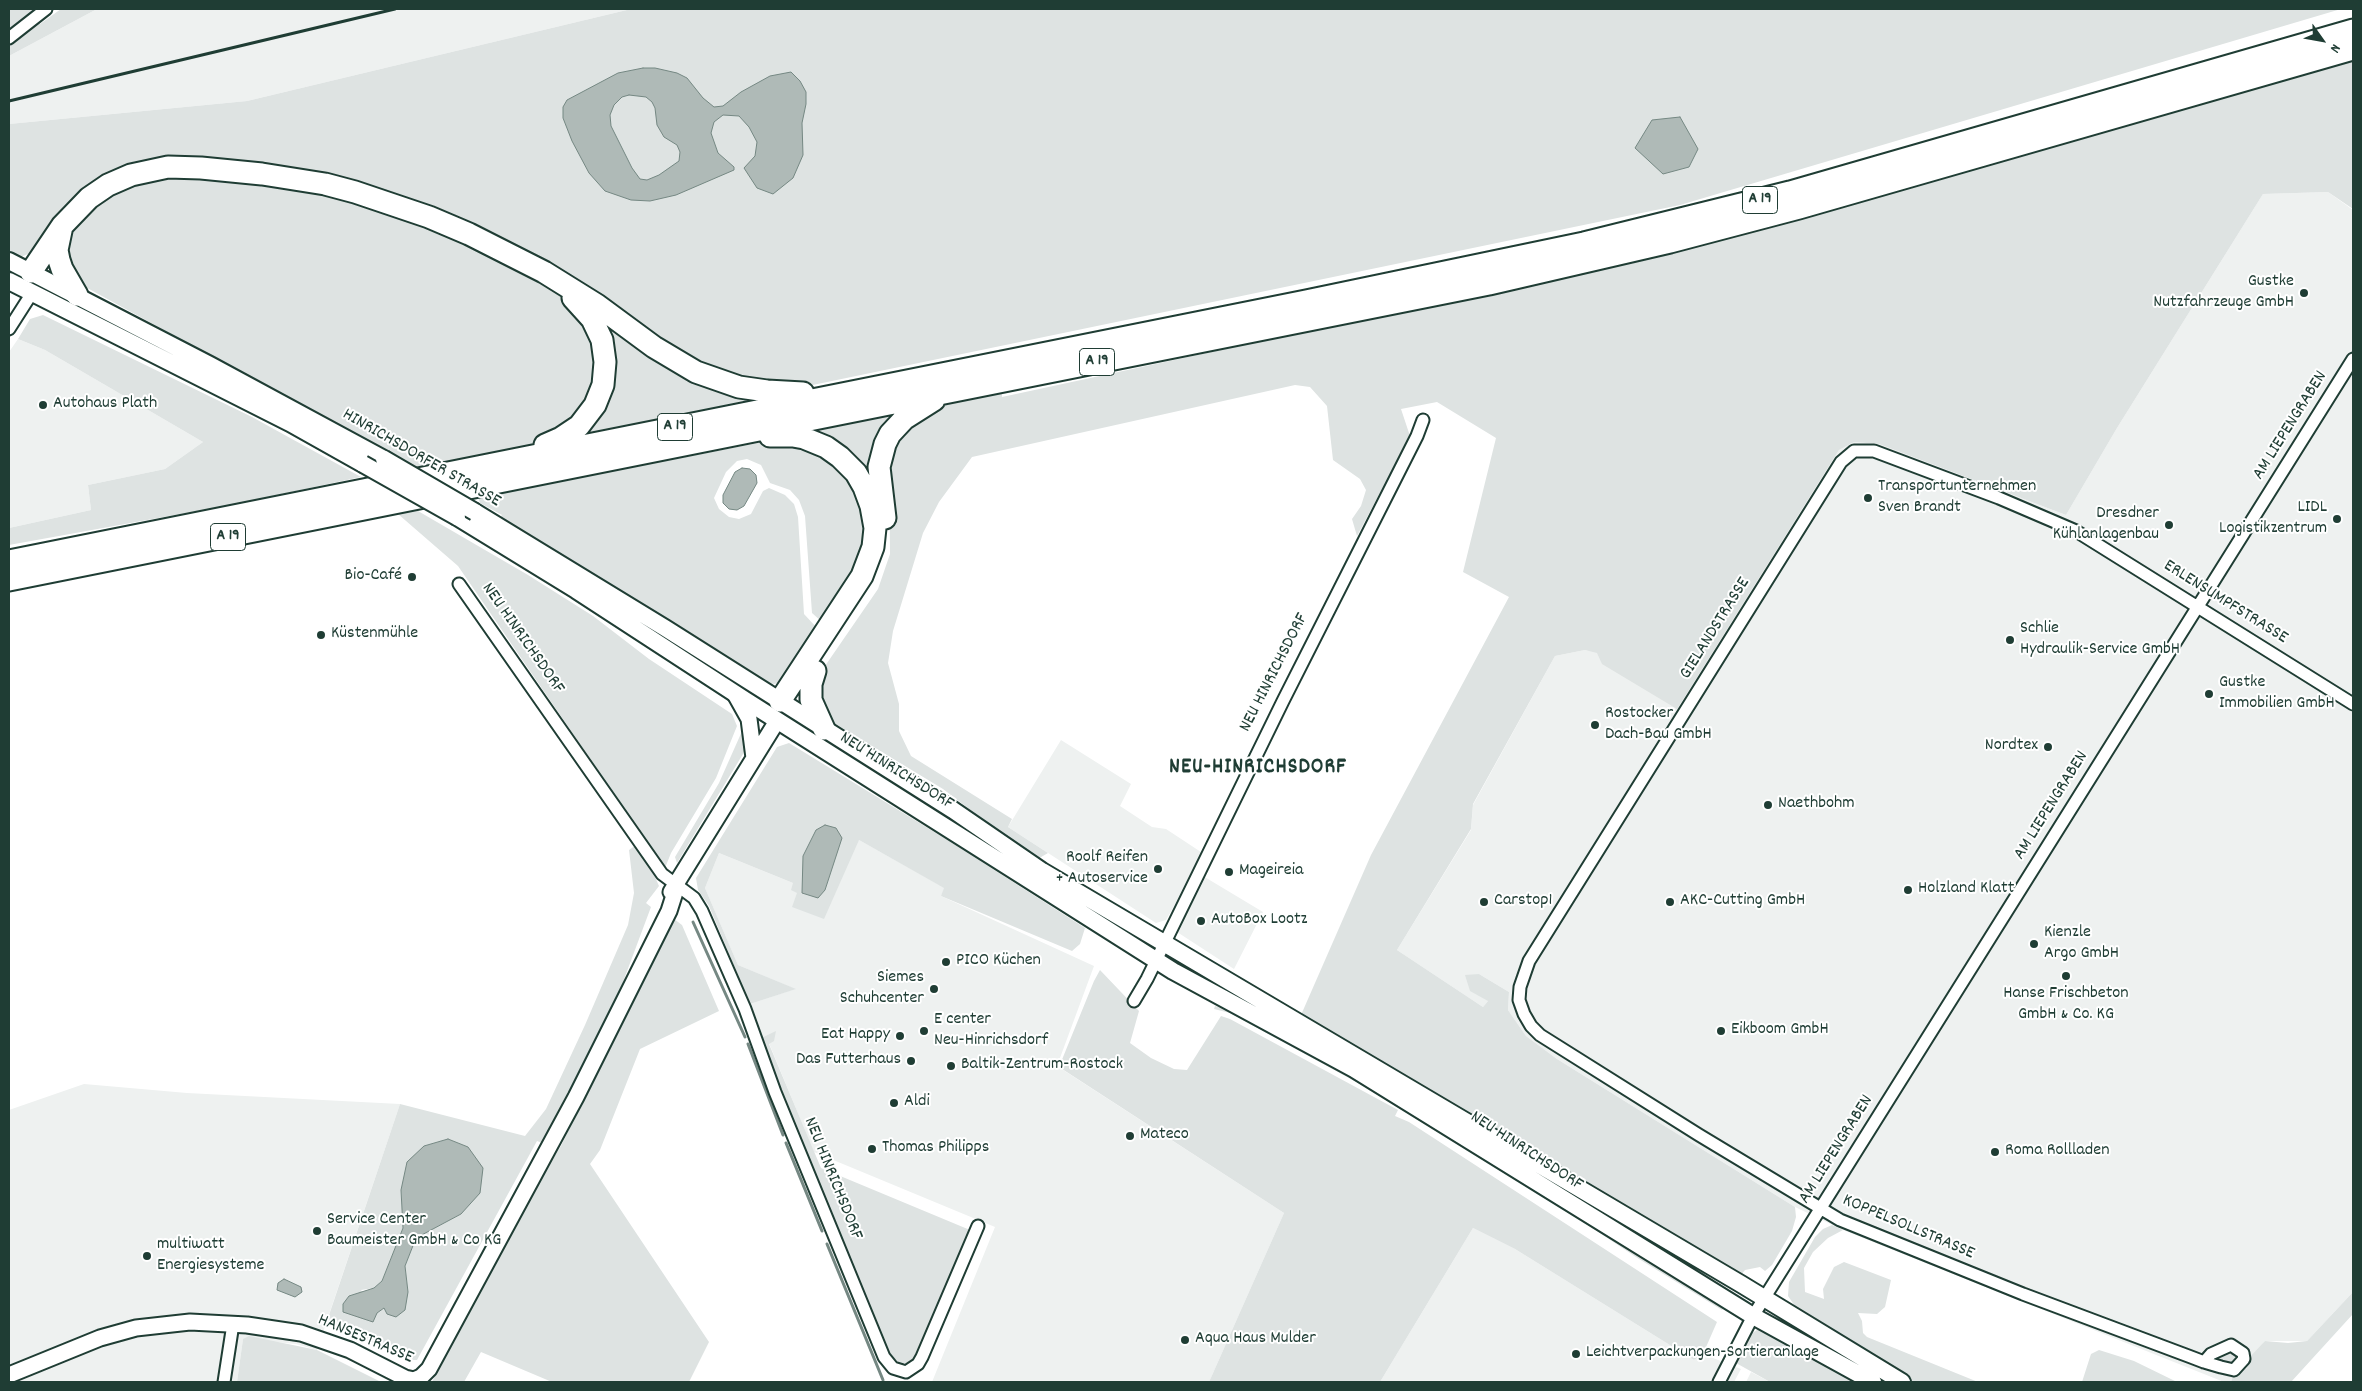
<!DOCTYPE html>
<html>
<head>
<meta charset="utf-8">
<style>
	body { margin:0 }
	#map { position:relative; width:2362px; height:1391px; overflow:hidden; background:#fff; font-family:Dekko,sans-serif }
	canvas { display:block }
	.frame { position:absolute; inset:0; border:10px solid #1f3d34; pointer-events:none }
	.north { position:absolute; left:2297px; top:15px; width:50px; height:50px; -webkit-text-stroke:4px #fff; paint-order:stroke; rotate:122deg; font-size:14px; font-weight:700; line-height:20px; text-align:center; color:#1f3d34 }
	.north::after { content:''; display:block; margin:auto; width:18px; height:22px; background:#1f3d34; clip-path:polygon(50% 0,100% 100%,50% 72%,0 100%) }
</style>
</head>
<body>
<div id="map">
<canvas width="2362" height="1391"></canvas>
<div class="frame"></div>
<div class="north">N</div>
</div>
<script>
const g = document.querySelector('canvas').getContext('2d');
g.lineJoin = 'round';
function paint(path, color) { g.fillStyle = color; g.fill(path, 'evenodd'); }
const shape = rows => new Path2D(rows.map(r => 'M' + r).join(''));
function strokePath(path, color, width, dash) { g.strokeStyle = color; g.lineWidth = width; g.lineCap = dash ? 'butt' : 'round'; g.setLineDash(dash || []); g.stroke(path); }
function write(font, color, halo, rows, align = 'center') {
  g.font = font + ' Dekko,sans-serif'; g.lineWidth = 4; g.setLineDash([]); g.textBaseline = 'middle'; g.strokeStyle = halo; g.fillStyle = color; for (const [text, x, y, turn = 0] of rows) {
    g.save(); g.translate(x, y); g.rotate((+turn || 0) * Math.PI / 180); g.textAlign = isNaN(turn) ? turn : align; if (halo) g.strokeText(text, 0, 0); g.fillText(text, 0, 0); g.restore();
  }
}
paint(shape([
	[97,9,631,9,247,101,9,124,9,56],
	[2328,192,2353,210,2353,1292,2307,1341,2265,1341,2247,1368,2233,1376,2231,1382,2224,1382,1843,1230,1795,1207,1557,1059,1526,1036,1508,1010,1509,992,1479,974,1488,1001,1483,1007,1397,950,1471,830,1473,805,1555,656,1585,650,1703,666,1839,450,1854,442,1879,444,2066,515,2117,428,2263,194],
	[18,339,45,350,203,442,165,469,88,485,91,510,9,528,9,352],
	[1061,740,1131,784,1120,806,1152,827,1166,829,1204,854,1166,920,1156,923,1008,827],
	[859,840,945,888,941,896,1094,966,1057,1066,1284,1213,1209,1382,932,1382,995,1227,814,1152,769,1043,775,1032,761,1038,750,1004,795,989,738,965,705,888,719,853,793,883],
	[1203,876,1263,912,1234,969,1174,930],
	[84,1084,187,1093,400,1104,317,1350,296,1344,243,1339,237,1382,9,1382,9,1110],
	[1473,1228,1515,1249,1694,1360,1703,1354,1741,1369,1734,1382,1380,1382],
	[1751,1372,1770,1382,1746,1382]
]), '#eef1f0');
paint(shape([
	[9,9,35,9,9,29],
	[61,9,97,9,9,56,9,43,38,22,40,24],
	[631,9,2341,9,1680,205,803,387,768,387,699,368,431,209,149,162,96,180,62,208,30,253,21,257,9,253,9,124,247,101],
	[2353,60,2353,209,2328,192,2263,194,2117,428,2066,515,1879,444,1854,442,1839,450,1677,709,1602,664,1597,653,1585,650,1555,656,1473,804,1471,829,1397,950,1483,1007,1488,1001,1470,991,1465,975,1479,974,1509,992,1508,1010,1526,1036,1557,1059,1795,1207,1796,1217,1792,1231,1772,1265,1765,1271,1760,1267,1745,1270,1741,1275,1301,1015,1371,855,1509,597,1463,572,1496,438,1437,402,1401,409,1410,436,1357,536,1352,519,1361,506,1366,490,1360,479,1333,460,1327,406,1310,387,1295,385,972,457,939,502,923,533,893,631,888,663,899,704,899,731,911,756,1012,819,1008,827,1048,853,1036,860,943,789,834,723,829,718,822,704,820,676,825,666,878,589,890,554,889,446,931,408,1002,393,1002,397,1676,252,1869,200],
	[202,174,354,197,505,257,570,301,600,350,591,404,541,443,416,468,80,284,69,265,68,240,77,219,102,196,131,182],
	[43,315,252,417,361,477,230,505,9,545,9,528,91,510,88,485,165,469,203,442,45,350,18,339,30,319],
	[611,321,772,396,577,435,593,419,602,326],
	[902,412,892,424,874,574,867,589,795,696,815,660,877,514,810,431],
	[779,439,813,447,844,466,870,521,860,564,822,622,812,613,805,516,799,500,790,490,770,483,761,465,747,459,737,461,726,472,714,498,719,509,729,517,739,519,751,514,763,491,769,488,785,495,794,504,798,517,804,614,817,628,783,680,775,684,763,683,499,520,502,515,480,503,478,497],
	[418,511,528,575,593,616,649,659,732,714,737,726,716,778,671,853,665,868,458,566,398,514],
	[743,729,747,743,743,754,677,863,675,857,719,783],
	[789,743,949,841,1085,928,1080,944,1072,951,941,896,944,888,859,840,824,919,792,907,797,893,791,890,793,883,719,853,705,888,738,965,796,989,750,1004,709,906,698,890,696,878,777,747],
	[636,845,651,868,659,886,646,903,651,907,614,1006,545,1144,537,1141,417,1360,406,1360,367,1340,326,1324,400,1104,525,1136,546,1109,585,1025,628,925,634,893,629,850],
	[448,1139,468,1147,461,1214,416,1238,405,1266,408,1292,377,1313,361,1290,374,1288,382,1281,403,1228,401,1190,424,1146],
	[674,919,682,925,719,1011,640,1049,600,1150,590,1164,709,1342,689,1382,552,1382,481,1352,464,1382,432,1382,467,1311,528,1198,561,1146,652,958],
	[1100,970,1139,1011,1130,1043,1151,1058,1174,1069,1187,1070,1221,1016,1230,1019,1398,1110,1395,1116,1409,1122,1717,1322,1703,1354,1694,1360,1515,1249,1473,1228,1380,1382,1209,1382,1284,1213,1059,1067,1094,981],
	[1215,1006,1236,1012,1412,1110,1725,1308,1722,1310,1639,1259,1491,1161,1400,1106,1230,1013,1214,1009],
	[776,1031,774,1041,769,1044,821,1168,970,1230,918,1355,910,1362,901,1364,890,1355,815,1172,761,1038],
	[1832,1225,1843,1230,1828,1238,1813,1252,1804,1268,1805,1292,1824,1299,1823,1289,1834,1267,1844,1262,1891,1280,1885,1307,1877,1314,1858,1313,1862,1321,1863,1333,1867,1337,1978,1382,1914,1382,1795,1306,1788,1296,1789,1282,1815,1237,1823,1229],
	[2353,1292,2353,1314,2291,1382,2231,1382,2233,1376,2247,1368,2249,1358,2265,1341,2288,1343,2307,1341],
	[1778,1314,1887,1382,1779,1325,1774,1322,1774,1317],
	[1766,1329,1860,1382,1770,1382,1736,1363,1751,1334,1757,1330],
	[249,1336,317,1350,381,1382,237,1382,243,1339],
	[2099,1350,2134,1361,2177,1382,2082,1382,2091,1354],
	[2232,1351,2238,1357,2235,1362,2230,1364,2220,1361,2220,1356,2223,1352]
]), '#dee3e2');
const water = shape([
	[643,68,655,68,677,73,687,78,703,98,714,107,723,106,741,92,770,76,791,72,800,81,806,92,806,104,802,123,803,155,793,178,773,194,757,188,744,168,755,156,757,142,749,127,739,116,723,115,714,122,711,133,718,153,734,167,734,170,676,195,650,201,631,200,605,191,589,173,572,141,563,118,563,107,567,100,618,73,643,68],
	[629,95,646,97,652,102,655,108,657,125,664,137,677,145,680,152,679,161,659,175,647,180,640,179,632,168,611,126,610,115,614,105,622,97,629,95],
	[1680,117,1698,149,1689,167,1663,174,1635,148,1652,120,1680,117],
	[742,468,750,469,756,475,757,483,744,506,737,510,729,509,723,503,723,495,735,472,742,468],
	[825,825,836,828,842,838,825,890,818,898,802,893,803,856,816,830,825,825],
	[448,1139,468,1147,483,1168,480,1193,461,1214,416,1238,405,1266,408,1292,405,1310,396,1317,387,1314,384,1308,377,1313,373,1322,343,1312,343,1304,349,1296,374,1288,382,1281,403,1228,401,1190,407,1162,424,1146,448,1139],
	[284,1279,301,1287,302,1292,295,1297,277,1290,278,1283,284,1279]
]);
paint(water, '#afbab7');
strokePath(water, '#758883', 1);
strokePath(shape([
	[693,922,745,1037],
	[748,1044,783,1135],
	[786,1143,822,1231],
	[827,1244,883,1380]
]), '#758883', 3);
const minor = shape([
	[9,38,46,9],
	[9,329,32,293],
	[459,584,662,874,694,898,702,911,745,1009,775,1092,884,1357,893,1368,906,1372],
	[1134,1001,1147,979,1283,701,1417,436,1423,420],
	[2204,1362,2211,1354,2231,1345,2243,1353,2244,1359,2234,1370,2221,1367,2204,1362,2191,1357,2023,1294,1840,1220,1699,1135,1540,1035,1531,1026,1524,1014,1519,1000,1520,987,1529,961,1841,462,1854,451,1874,451,1999,498,2076,531,2353,704],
	[906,1372,918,1364,922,1357,978,1226],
	[224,1382,233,1324],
	[1719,1382,1753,1316,2353,359]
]);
const tertiary = shape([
	[735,694,749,719,754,758],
	[671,892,777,721],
	[9,1375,100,1338,136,1328,190,1322,247,1325,301,1333,350,1350,405,1378,414,1380,421,1377,429,1369,576,1097,669,911,677,886]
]);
const secondary = shape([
	[9,261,210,365,384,459],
	[9,281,290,423,363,464],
	[475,512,665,628,953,810,1042,871,1741,1284,1902,1382],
	[457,517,576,590,745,700,1173,971,1354,1069,1753,1316,1873,1382]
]);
const motorway = shape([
	[62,226,57,250,59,260,62,269,77,295],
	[31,272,62,226,89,198,108,185,131,175,168,167,201,168,262,174,325,184,355,192,429,217,469,234,544,272,597,305,654,347,696,372,739,387,767,391,803,393],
	[770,436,793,436,804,438,826,447,840,457,856,473,864,487,871,506,875,528,873,547,862,576,780,701],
	[545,445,561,438,579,426,595,405,603,385,605,362,602,340,592,319,573,298],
	[885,518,879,467,885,444,890,434,904,419,934,400],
	[9,561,1306,301,1584,243,1790,192,2353,30],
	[9,580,1489,284,1670,242,1799,208,2353,49],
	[815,671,811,684,811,700,824,729]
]);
strokePath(minor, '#1f3d34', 15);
strokePath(tertiary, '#1f3d34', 19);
strokePath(secondary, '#1f3d34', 20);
strokePath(motorway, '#1f3d34', 25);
strokePath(minor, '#fff', 11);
strokePath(tertiary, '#fff', 15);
strokePath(secondary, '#fff', 16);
strokePath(motorway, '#fff', 21);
strokePath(shape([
	[9,101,395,9]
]), '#1f3d34', 3);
const secondaryBridge = shape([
	[384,459,475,512],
	[363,464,457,517]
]);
strokePath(secondaryBridge, '#1f3d34', 20, []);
strokePath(secondaryBridge, '#fff', 16);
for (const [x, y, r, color] of [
	[2304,293,5,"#1f3d34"],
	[43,405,5,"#1f3d34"],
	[1868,498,5,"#1f3d34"],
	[2337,519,5,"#1f3d34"],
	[2169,525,5,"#1f3d34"],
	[412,577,5,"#1f3d34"],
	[321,635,5,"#1f3d34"],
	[2010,640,5,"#1f3d34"],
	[2209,694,5,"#1f3d34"],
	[1595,725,5,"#1f3d34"],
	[2048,747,5,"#1f3d34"],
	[1768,805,5,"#1f3d34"],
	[1158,869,5,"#1f3d34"],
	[1229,872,5,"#1f3d34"],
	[1908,890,5,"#1f3d34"],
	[1484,902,5,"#1f3d34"],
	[1670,902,5,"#1f3d34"],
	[1201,921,5,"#1f3d34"],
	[2034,944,5,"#1f3d34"],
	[946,962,5,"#1f3d34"],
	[2066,976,5,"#1f3d34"],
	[934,989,5,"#1f3d34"],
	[924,1031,5,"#1f3d34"],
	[1721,1031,5,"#1f3d34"],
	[900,1036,5,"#1f3d34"],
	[911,1061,5,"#1f3d34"],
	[951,1066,5,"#1f3d34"],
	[894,1103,5,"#1f3d34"],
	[1130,1136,5,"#1f3d34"],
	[872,1149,5,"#1f3d34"],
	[1995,1152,5,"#1f3d34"],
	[317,1231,5,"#1f3d34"],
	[147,1256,5,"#1f3d34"],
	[1185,1340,5,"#1f3d34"],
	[1576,1354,5,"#1f3d34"]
]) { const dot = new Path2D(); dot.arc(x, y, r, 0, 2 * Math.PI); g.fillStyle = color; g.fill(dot); strokePath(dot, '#fff', 2); }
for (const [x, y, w] of [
	[1760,200,35],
	[1097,362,35],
	[675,427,35],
	[228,537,35]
]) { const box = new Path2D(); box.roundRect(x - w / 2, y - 13.5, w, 27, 4); g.fillStyle = '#fff'; g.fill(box); strokePath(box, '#1f3d34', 1); }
write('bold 16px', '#1f3d34', null, [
	["A 19",1760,200],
	["A 19",1097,362],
	["A 19",675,427],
	["A 19",228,537]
]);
write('18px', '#1f3d34', '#fff', [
	["Gustke",2294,283,"right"],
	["Nutzfahrzeuge GmbH",2294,304,"right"],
	["Autohaus Plath",53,405],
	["Transportunternehmen",1878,488],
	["Sven Brandt",1878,509],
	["LIDL",2327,509,"right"],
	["Logistikzentrum",2327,530,"right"],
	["Dresdner",2159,515,"right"],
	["Kühlanlagenbau",2159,536,"right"],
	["Bio-Café",402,577,"right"],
	["Schlie",2020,630],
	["Hydraulik-Service GmbH",2020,651],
	["Küstenmühle",331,635],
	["Gustke",2219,684],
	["Immobilien GmbH",2219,705],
	["Rostocker",1605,715],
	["Dach-Bau GmbH",1605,736],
	["Nordtex",2038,747,"right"],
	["Naethbohm",1778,805],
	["Roolf Reifen",1148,859,"right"],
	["+ Autoservice",1148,880,"right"],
	["Mageireia",1239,872],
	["Holzland Klatt",1918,890],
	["Carstop1",1494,902],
	["AKC-Cutting GmbH",1680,902],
	["AutoBox Lootz",1211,921],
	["Kienzle",2044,934],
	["Argo GmbH",2044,955],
	["PICO Küchen",956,962],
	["Siemes",924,979,"right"],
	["Schuhcenter",924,1000,"right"],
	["Hanse Frischbeton",2066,995,"center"],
	["GmbH & Co. KG",2066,1016,"center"],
	["E center",934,1021],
	["Neu-Hinrichsdorf",934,1042],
	["Eikboom GmbH",1731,1031],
	["Eat Happy",890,1036,"right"],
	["Das Futterhaus",901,1061,"right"],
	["Baltik-Zentrum-Rostock",961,1066],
	["Aldi",904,1103],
	["Mateco",1140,1136],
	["Thomas Philipps",882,1149],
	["Roma Rollladen",2005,1152],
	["Service Center",327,1221],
	["Baumeister GmbH & Co KG",327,1242],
	["multiwatt",157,1246],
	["Energiesysteme",157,1267],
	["Aqua Haus Mulder",1195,1340],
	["Leichtverpackungen-Sortieranlage",1586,1354]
], 'left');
write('18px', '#1f3d34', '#fff', [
	["AM LIEPENGRABEN",2291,426,-58],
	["HINRICHSDORFER STRASSE",421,459,30],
	["ERLENSUMPFSTRASSE",2225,603,32],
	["GIELANDSTRASSE",1716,629,-58],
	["NEU HINRICHSDORF",522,639,55],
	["NEU HINRICHSDORF",1275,673,-63],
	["NEU HINRICHSDORF",896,772,32],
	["AM LIEPENGRABEN",2052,806,-58],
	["AM LIEPENGRABEN",1837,1150,-58],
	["NEU HINRICHSDORF",1526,1152,33],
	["NEU HINRICHSDORF",832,1179,68],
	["KOPPELSOLLSTRASSE",1908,1228,23],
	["HANSESTRASSE",365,1340,23]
]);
g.letterSpacing = '1px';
write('bold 22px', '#1f3d34', '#fff', [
	["NEU-HINRICHSDORF",1258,769]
]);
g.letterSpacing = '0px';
</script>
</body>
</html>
